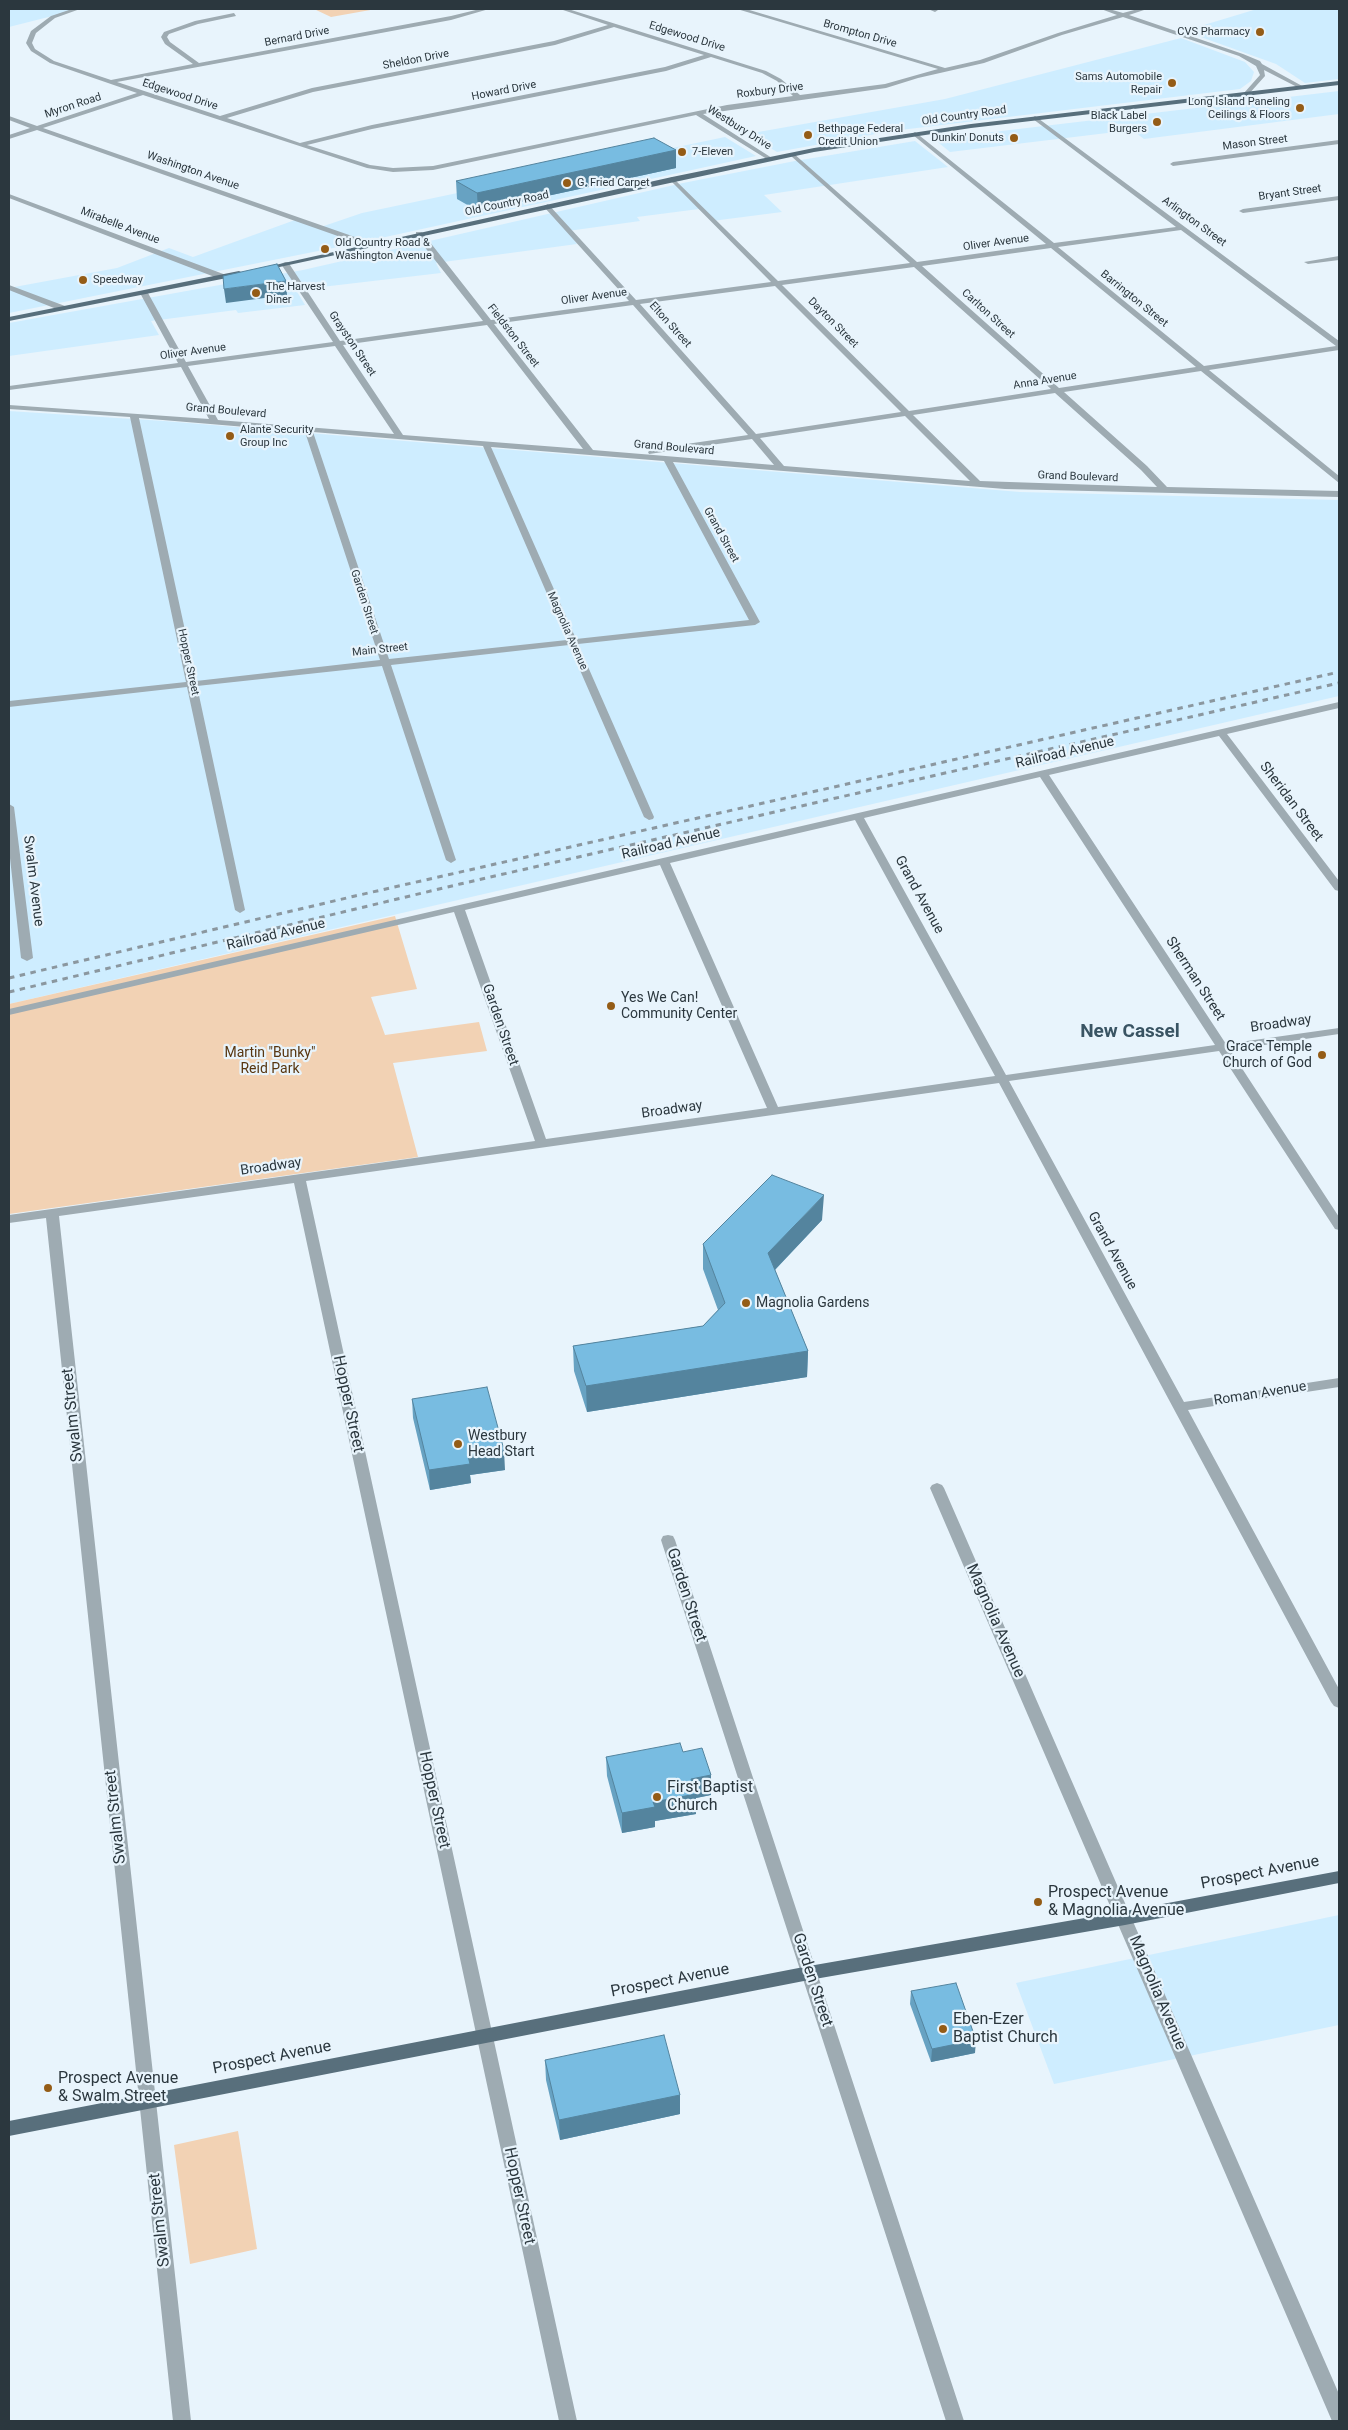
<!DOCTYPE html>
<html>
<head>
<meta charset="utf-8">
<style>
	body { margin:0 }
	#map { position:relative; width:1348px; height:2430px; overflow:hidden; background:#e8f4fc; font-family:Roboto,sans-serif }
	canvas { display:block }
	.frame { position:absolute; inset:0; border:10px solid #2b373e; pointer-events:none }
</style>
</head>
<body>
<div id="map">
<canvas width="1348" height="2430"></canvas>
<div class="frame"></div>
</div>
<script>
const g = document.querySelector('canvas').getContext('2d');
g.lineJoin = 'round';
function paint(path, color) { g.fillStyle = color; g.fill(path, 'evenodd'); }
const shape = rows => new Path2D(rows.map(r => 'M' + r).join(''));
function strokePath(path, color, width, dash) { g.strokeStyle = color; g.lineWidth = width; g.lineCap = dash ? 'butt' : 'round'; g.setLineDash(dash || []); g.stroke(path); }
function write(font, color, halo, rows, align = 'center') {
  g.font = font + ' Roboto,sans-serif'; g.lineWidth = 4.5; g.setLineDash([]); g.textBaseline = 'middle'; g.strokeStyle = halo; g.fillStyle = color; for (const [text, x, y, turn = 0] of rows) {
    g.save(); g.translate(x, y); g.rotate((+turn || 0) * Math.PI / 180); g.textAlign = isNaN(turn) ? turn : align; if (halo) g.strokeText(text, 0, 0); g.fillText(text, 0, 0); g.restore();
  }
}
paint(shape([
	[9,9,80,9,9,27],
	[1257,9,1339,9,1339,79,1305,83,1276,64,1184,31],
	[1181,38,1245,62,1254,72,1251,81,1240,89,892,131,777,152,747,134,945,99],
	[1339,91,1339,114,1144,139,1132,130,950,152,934,139],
	[725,137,756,156,358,243,9,313,9,288,117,268,169,248,193,257,295,220,318,228,362,213],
	[915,141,948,167,764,195,782,212,712,221,699,209,637,217,640,221,568,231,577,244,436,263,441,273,296,290,305,305,238,313,236,310,151,321,159,335,9,356,9,323,303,270,683,183,795,161],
	[9,411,164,421,1020,492,1339,500,1339,696,9,1004],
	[1339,1915,1339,2025,1054,2084,1016,1983]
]), '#ceedff');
paint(shape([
	[314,9,376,9,331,17],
	[395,916,417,989,371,997,385,1035,479,1022,487,1051,393,1063,418,1157,9,1214,9,1004],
	[238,2131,257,2249,190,2264,174,2145]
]), '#f2d2b4');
paint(shape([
	[72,9,80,9,55,18,36,33,32,43,35,49,54,61,111,80,193,64,165,44,161,37,164,32,195,21,234,13,236,16,198,24,169,34,167,37,170,42,199,63,451,16,480,9,489,9,451,20,117,82,220,116,312,88,554,41,608,25,560,9,568,9,766,71,781,79,800,95,885,84,938,69,737,9,746,9,945,68,980,60,1058,33,1117,15,1101,9,1109,9,1123,13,1138,9,1147,9,1129,15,1243,54,1260,61,1262,64,1304,87,1299,88,1264,70,1265,76,1248,95,1244,95,1244,93,1260,75,1256,66,1239,56,1123,17,1062,35,984,63,918,78,886,88,703,114,772,158,772,160,770,161,696,115,433,170,393,172,367,168,143,95,43,128,372,243,373,245,369,247,37,130,9,139,9,135,30,128,9,120,9,116,37,126,137,93,50,63,31,51,26,43,31,31,51,16,72,9],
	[614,27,704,55,665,67,372,125,300,143,227,118,313,92,555,45,614,27],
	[711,57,762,73,777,81,793,96,727,105,433,166,393,168,370,165,307,145,372,129,666,71,711,57],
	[928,9,937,9,938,10,935,12,928,9],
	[1035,116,1339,341,1339,350,1209,370,1339,476,1339,483,1201,371,1064,392,1147,466,1167,487,1339,491,1339,497,1005,489,673,462,760,622,755,625,578,644,654,817,653,819,649,820,644,817,569,645,391,665,456,860,451,863,446,860,382,666,197,686,245,910,240,913,235,910,187,687,9,707,9,701,186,682,130,417,9,409,9,405,209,419,181,367,9,390,9,386,178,363,140,293,141,291,148,293,186,362,333,342,281,264,285,262,288,262,340,341,483,321,416,236,416,232,422,232,491,320,629,301,545,208,544,206,548,204,636,300,771,282,670,180,670,178,672,177,778,281,910,263,791,156,791,154,793,153,917,262,1046,244,913,135,912,134,915,132,1054,243,1176,227,1033,119,1032,118,1035,116],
	[1181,230,1336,346,1204,366,1058,247,1181,230],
	[1051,248,1196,367,1059,388,922,266,1051,248],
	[914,267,1051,389,909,411,782,285,914,267],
	[775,286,901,412,756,434,640,304,775,286],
	[633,305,748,435,652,449,648,452,649,454,752,439,774,465,593,450,494,324,633,305],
	[487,325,583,449,403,435,343,345,487,325],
	[335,346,394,434,218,420,188,366,335,346],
	[1055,393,1141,470,1157,487,980,481,913,415,1055,393],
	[905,416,970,481,784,466,760,438,905,416],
	[139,418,305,432,380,660,196,681,139,418],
	[313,432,483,446,567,640,389,659,313,432],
	[491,447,664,461,749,620,576,639,491,447],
	[1339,140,1339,144,1173,166,1170,164,1173,162,1339,140],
	[9,194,226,275,227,277,220,279,9,198,9,194],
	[1339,196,1339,200,1243,213,1239,211,1243,209,1339,196],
	[1339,256,1339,260,1308,264,1304,262,1339,256],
	[9,285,65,306,66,308,59,310,9,290,9,285],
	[1339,702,1339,708,1227,734,1339,881,1339,891,1335,890,1219,736,1049,775,1226,1044,1339,1028,1339,1034,1230,1050,1339,1217,1339,1230,1335,1229,1219,1051,1009,1081,1184,1402,1339,1378,1339,1387,1188,1410,1339,1689,1339,1708,1334,1706,1331,1702,999,1083,306,1181,577,2421,559,2421,294,1183,59,1216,191,2421,173,2421,46,1218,9,1223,9,1215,535,1141,454,912,9,1015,9,1009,1339,702],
	[1040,777,1215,1045,1006,1075,864,818,1040,777],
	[855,820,995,1076,778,1107,670,863,855,820],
	[660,865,767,1108,546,1139,465,910,660,865],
	[9,804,14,807,33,958,27,961,21,958,9,849,9,804],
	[937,1483,942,1485,944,1488,1339,2394,1339,2421,1332,2421,930,1488,932,1485,937,1483],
	[668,1535,673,1536,675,1540,964,2421,946,2421,661,1540,663,1536,668,1535]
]), '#9eabb2');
paint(shape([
	[1339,81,1339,85,971,128,814,152,261,271,257,269,672,177,814,148,971,124,1339,81],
	[239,271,243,273,242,275,9,321,9,317,239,271],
	[1339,1871,1339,1883,1125,1925,809,1980,9,2136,9,2121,809,1966,1125,1911,1339,1871]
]), '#586f7c');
strokePath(shape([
	[9,978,355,896,1339,672],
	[9,992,460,884,1339,683]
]), '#8b979f', 3, [5.5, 5.5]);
paint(shape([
	[676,150,676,168,478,211,457,199,456,181],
	[822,1220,775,1270,808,1351,807,1377,587,1412,574,1371,573,1346,703,1326,718,1310,703,1269,703,1244],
	[412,1399,505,1470,470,1475,471,1483,430,1490,413,1418],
	[683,1752,711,1775,711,1795,696,1798,696,1814,655,1821,655,1827,622,1833,607,1776,606,1757],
	[911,1991,975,2053,931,2062,910,2004],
	[545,2060,680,2095,680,2114,560,2140,546,2080]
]), '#67a2c2');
paint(shape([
	[676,150,676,168,478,211,477,193],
	[286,281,287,295,226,303,224,289],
	[824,1195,822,1220,767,1278,768,1253],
	[808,1351,807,1377,587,1412,586,1386],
	[504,1450,505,1470,470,1475,471,1483,430,1490,429,1470,468,1456],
	[711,1775,711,1795,696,1798,696,1814,655,1821,655,1827,622,1833,622,1813,653,1802,691,1779],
	[976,2040,975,2053,931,2062,932,2049],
	[680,2095,680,2114,560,2140,559,2120]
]), '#54849e');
const building = shape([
	[654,138,676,150,477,193,456,181,654,138],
	[277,264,286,281,224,289,223,276,277,264],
	[772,1175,824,1195,768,1253,808,1351,586,1386,573,1346,703,1326,725,1303,703,1244,772,1175],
	[487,1387,504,1450,468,1456,470,1464,429,1470,412,1399,487,1387],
	[680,1743,683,1752,702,1748,711,1775,691,1779,696,1794,653,1802,655,1807,622,1813,606,1757,680,1743],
	[956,1983,976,2040,932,2049,911,1991,956,1983],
	[664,2035,680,2095,559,2120,545,2060,664,2035]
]);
paint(building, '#78bce1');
strokePath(building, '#54849e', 1);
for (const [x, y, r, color] of [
	[1260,32,5,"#945c16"],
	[1172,83,5,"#945c16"],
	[1300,108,5,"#945c16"],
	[1157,122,5,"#945c16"],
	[808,135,5,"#945c16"],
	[1014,138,5,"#945c16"],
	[682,152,5,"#945c16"],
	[567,183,5,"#945c16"],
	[325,249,5,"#945c16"],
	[83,280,5,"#945c16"],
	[256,293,5,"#945c16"],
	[230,436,5,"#945c16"],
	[611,1006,5,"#945c16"],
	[1322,1055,5,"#945c16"],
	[746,1303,5,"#945c16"],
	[458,1444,5,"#945c16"],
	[657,1797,5,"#945c16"],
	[1038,1902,5,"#945c16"],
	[943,2029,5,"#945c16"],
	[48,2088,5,"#945c16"]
]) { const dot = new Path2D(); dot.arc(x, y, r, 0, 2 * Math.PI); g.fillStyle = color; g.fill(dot); strokePath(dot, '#e8f4fc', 2); }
write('11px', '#2b373e', '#e8f4fc', [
	["CVS Pharmacy",1250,32,"right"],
	["Sams Automobile",1162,77,"right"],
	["Repair",1162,90,"right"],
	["Long Island Paneling",1290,102,"right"],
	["Ceilings & Floors",1290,115,"right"],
	["Black Label",1147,116,"right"],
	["Burgers",1147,129,"right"],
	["Bethpage Federal",818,129],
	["Credit Union",818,142],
	["Dunkin' Donuts",1004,138,"right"],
	["7-Eleven",692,152],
	["G. Fried Carpet",577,183],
	["Old Country Road &",335,243],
	["Washington Avenue",335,256],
	["Speedway",93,280],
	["The Harvest",266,287],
	["Diner",266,300],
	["Alante Security",240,430],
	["Group Inc",240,443]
], 'left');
write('11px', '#2b373e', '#e8f4fc', [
	["Brompton Drive",860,34,16],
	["Bernard Drive",297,37,-11],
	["Edgewood Drive",687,37,17],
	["Sheldon Drive",416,60,-11],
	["Howard Drive",504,91,-11],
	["Roxbury Drive",770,91,-7],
	["Edgewood Drive",180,95,18],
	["Myron Road",73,106,-18],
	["Old Country Road",964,116,-8],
	["Westbury Drive",739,128,32],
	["Mason Street",1255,143,-7],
	["Washington Avenue",193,171,19],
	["Bryant Street",1290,193,-8],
	["Old Country Road",507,204,-12],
	["Arlington Street",1194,222,36],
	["Mirabelle Avenue",120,226,21],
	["Oliver Avenue",996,243,-8],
	["Oliver Avenue",594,297,-8],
	["Barrington Street",1134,299,39],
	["Carlton Street",988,314,42],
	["Dayton Street",833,323,45],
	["Elton Street",670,325,48],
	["Fieldston Street",513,336,52],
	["Grayston Street",352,344,56],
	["Oliver Avenue",193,352,-8],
	["Anna Avenue",1045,381,-9],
	["Grand Boulevard",226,411,5],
	["Grand Boulevard",674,448,5],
	["Grand Boulevard",1078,477,2],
	["Grand Street",721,535,61],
	["Garden Street",364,602,72],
	["Magnolia Avenue",567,631,66],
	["Main Street",380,650,-6],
	["Hopper Street",188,662,78]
]);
write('14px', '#2b373e', '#e8f4fc', [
	["Railroad Avenue",1065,753,-13],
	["Sheridan Street",1291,802,53],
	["Railroad Avenue",671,844,-13],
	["Swalm Avenue",33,881,83],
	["Grand Avenue",919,895,61],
	["Railroad Avenue",276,935,-13],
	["Sherman Street",1195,979,57],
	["Broadway",1281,1024,-8],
	["Garden Street",500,1025,71],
	["Broadway",672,1110,-8],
	["Broadway",271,1167,-8],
	["Grand Avenue",1112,1251,61],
	["Roman Avenue",1260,1394,-9]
]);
write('14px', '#2b373e', '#e8f4fc', [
	["Yes We Can!",621,998],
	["Community Center",621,1014],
	["Grace Temple",1312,1047,"right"],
	["Church of God",1312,1063,"right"],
	["Magnolia Gardens",756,1303],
	["Westbury",468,1436],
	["Head Start",468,1452]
], 'left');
write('14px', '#583610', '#e8f4fc', [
	["Martin \"Bunky\"",270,1053],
	["Reid Park",270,1069]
]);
write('16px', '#2b373e', '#e8f4fc', [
	["Hopper Street",348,1404,78],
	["Swalm Street",73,1415,-96],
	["Garden Street",686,1595,72],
	["Magnolia Avenue",995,1621,66],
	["Hopper Street",434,1800,78],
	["Swalm Street",116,1817,-96],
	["Prospect Avenue",1260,1873,-11],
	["Garden Street",812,1980,72],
	["Prospect Avenue",670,1981,-11],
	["Magnolia Avenue",1157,1993,67],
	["Prospect Avenue",272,2058,-11],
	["Hopper Street",519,2196,78],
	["Swalm Street",160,2220,-96]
]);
write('16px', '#2b373e', '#e8f4fc', [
	["First Baptist",667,1788],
	["Church",667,1806],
	["Prospect Avenue",1048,1893],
	["& Magnolia Avenue",1048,1911],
	["Eben-Ezer",953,2020],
	["Baptist Church",953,2038],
	["Prospect Avenue",58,2079],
	["& Swalm Street",58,2097]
], 'left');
write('bold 19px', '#395463', '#e8f4fc', [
	["New Cassel",1130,1032]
]);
</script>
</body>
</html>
